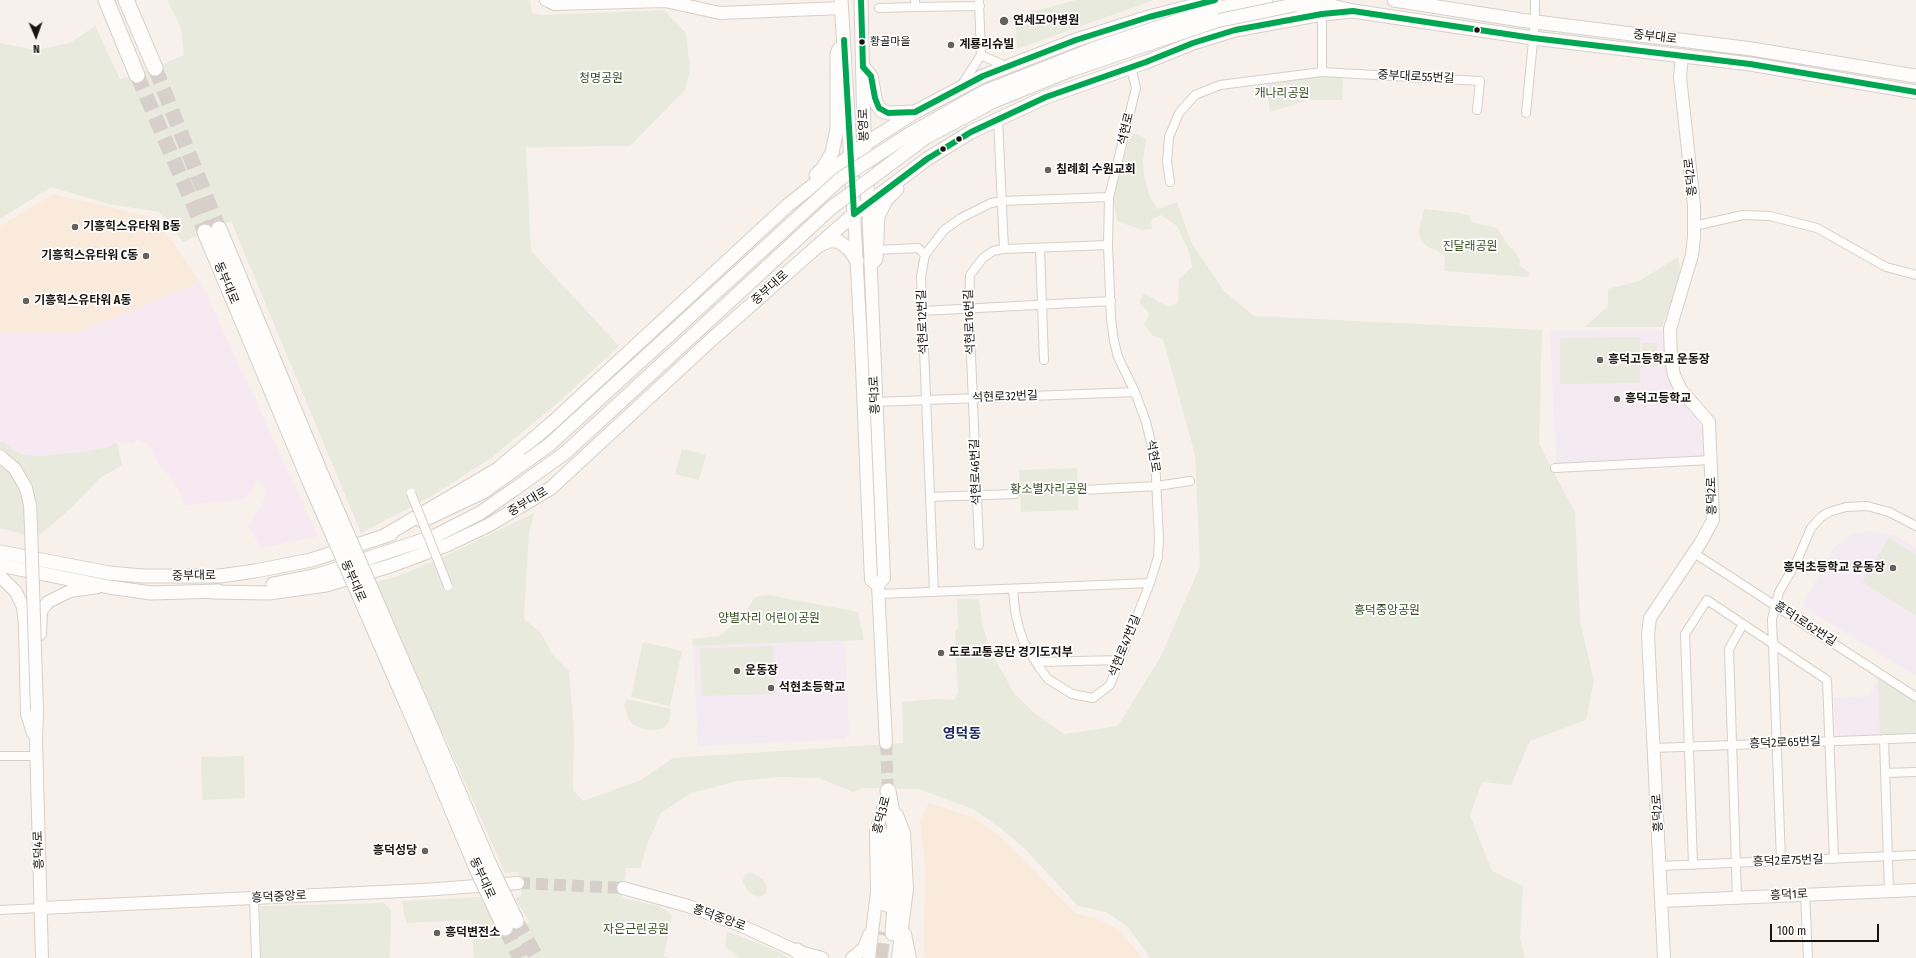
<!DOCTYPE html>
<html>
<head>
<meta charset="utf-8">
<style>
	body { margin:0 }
	#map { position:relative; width:1916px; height:958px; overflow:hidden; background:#f8f1eb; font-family:"Fira Sans Condensed",sans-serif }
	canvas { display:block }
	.north { position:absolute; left:16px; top:16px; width:40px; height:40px; -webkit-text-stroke:3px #fff; paint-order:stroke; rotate:178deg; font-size:11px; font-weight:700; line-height:16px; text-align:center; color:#19140f }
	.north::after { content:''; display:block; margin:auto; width:14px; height:18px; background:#19140f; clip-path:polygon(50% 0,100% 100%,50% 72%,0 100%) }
	.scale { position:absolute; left:1770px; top:924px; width:109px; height:18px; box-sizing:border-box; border:2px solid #19140f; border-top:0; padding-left:5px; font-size:12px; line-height:14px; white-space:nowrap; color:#19140f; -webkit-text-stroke:3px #fff; paint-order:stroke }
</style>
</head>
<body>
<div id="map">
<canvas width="1916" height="958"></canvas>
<div class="north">N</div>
<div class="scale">100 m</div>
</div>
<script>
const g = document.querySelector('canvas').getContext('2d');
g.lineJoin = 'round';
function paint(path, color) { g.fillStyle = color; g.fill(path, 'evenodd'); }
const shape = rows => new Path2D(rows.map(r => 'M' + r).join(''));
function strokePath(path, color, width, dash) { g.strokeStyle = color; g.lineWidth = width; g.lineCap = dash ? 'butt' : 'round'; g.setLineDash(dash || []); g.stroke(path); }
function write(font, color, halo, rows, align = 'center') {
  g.font = font + ' "Fira Sans Condensed","Noto Sans KR",sans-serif'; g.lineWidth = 3.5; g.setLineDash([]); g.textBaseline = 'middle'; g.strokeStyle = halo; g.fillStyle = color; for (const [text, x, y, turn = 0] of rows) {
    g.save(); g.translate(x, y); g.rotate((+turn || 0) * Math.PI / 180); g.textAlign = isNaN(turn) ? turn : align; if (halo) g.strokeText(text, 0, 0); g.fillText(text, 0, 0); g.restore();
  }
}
paint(shape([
	[53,194,156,218,200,282,74,334,0,334,0,226],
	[929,803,973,817,1000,836,1075,913,1098,919,1121,932,1142,958,925,958,923,938,926,878,920,820]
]), '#faeadc');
paint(shape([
	[200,282,203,287,318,536,262,548,248,527,263,502,267,489,256,481,251,493,241,500,185,505,175,482,159,465,150,446,137,439,134,444,117,442,108,447,87,451,43,456,26,455,14,451,4,442,0,442,0,334,74,334]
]), '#f6e9f1');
paint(shape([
	[1662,330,1666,366,1670,382,1675,394,1699,421,1703,432,1703,457,1556,464,1550,331],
	[1869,531,1897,536,1916,549,1916,676,1802,606,1834,547,1852,534],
	[845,641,849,731,845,739,698,746,693,646],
	[1878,677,1916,733,1912,735,1836,737,1834,698,1870,696]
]), '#f5eaf2');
paint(shape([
	[167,0,530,0,532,13,541,15,664,10,686,33,690,70,685,90,630,146,526,147,531,251,619,346,560,401,491,458,432,496,361,533,231,221,183,242,159,212,109,204,51,187,0,219,0,43,35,50,70,43,95,26,120,79,137,75,184,55,181,28],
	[1077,0,1154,0,1017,49,1015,16],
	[1323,74,1343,76,1342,100,1308,100,1270,112,1266,81],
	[1133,133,1146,138,1143,161,1144,174,1149,195,1157,209,1177,202,1191,242,1224,291,1254,316,1542,330,1539,444,1575,512,1580,621,1594,681,1586,720,1530,741,1511,785,1482,782,1470,815,1492,871,1523,886,1520,938,1525,958,1150,958,1128,927,1106,912,1078,906,1024,848,999,827,973,809,919,789,863,788,853,792,819,778,779,777,737,781,691,793,661,813,648,842,640,868,626,868,622,898,659,906,672,915,664,956,671,958,472,958,474,956,471,920,407,923,404,915,402,901,480,897,501,936,529,922,515,898,522,895,518,872,505,873,376,582,396,577,439,559,534,513,529,533,524,619,541,633,552,654,569,671,574,729,573,790,583,801,641,780,673,758,903,743,902,702,934,699,954,700,958,693,955,633,958,628,957,599,979,599,982,624,991,652,1014,693,1033,712,1064,734,1118,726,1161,656,1200,566,1195,455,1163,339,1153,336,1144,324,1150,314,1139,302,1144,293,1168,307,1178,303,1179,279,1192,267,1189,252,1177,226,1161,215,1151,220,1152,229,1142,230,1117,221,1113,199,1128,143],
	[1424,209,1459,213,1470,216,1471,222,1497,228,1508,245,1516,253,1520,261,1519,265,1529,272,1528,277,1444,271,1445,256,1436,250,1427,247,1420,238,1419,230],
	[1678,257,1680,267,1679,278,1662,327,1585,327,1608,306,1608,289,1639,281],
	[1640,337,1640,383,1560,384,1560,338],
	[1642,343,1657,343,1658,366,1643,367],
	[0,442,4,442,14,451,26,455,43,456,87,451,108,447,117,442,122,465,100,478,68,511,36,538,0,528],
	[682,449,706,455,699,480,675,474],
	[1077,468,1078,510,1021,512,1019,470],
	[1889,538,1916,555,1916,616,1862,582],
	[769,595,858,612,864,640,693,646,693,639,719,636,742,617,755,597],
	[643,642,682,651,670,706,631,697],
	[773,646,775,694,701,696,700,648],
	[1878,677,1916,701,1916,733,1912,735,1880,736],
	[627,699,671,709,669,722,663,728,653,730,643,729,632,724,627,715,624,705],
	[244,756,245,798,202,800,201,757],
	[750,872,763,879,767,886,766,894,760,897,753,895,748,891,743,882,744,875],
	[384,903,391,910,390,958,261,958,260,906],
	[727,931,779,952,789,958,739,958,725,946]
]), '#e8eadd');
strokePath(shape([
	[886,743,888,791],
	[518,883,623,888]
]), '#d7d0ca', 12, [12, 6]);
strokePath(shape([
	[155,68,219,229],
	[137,75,205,232],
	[516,921,537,958],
	[505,928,520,958],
	[880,958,884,932]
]), '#d7d0ca', 15, [15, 8]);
const street = shape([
	[915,0,915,7,980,6],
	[979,2,981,55],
	[879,8,915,7],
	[1322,14,1322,72],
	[981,55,1007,67],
	[961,86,981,55],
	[1526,113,1535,21,1535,0],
	[998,119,1004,249],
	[1170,182,1167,162,1169,137,1179,113,1195,95,1220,85,1322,72,1480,81,1477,110],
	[1694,226,1743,215,1770,216,1817,228,1886,267,1916,275],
	[1040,248,1044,360],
	[876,250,918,248,925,255],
	[922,311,1111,301],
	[875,402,1135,392],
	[1555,468,1711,460],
	[1083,490,1157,486,1190,481],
	[930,497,1015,494],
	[979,545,969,308,970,275,983,258,993,251,1004,249,1108,245],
	[1694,553,1916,697],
	[1013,589,1015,611,1019,628,1024,643,1039,667,1048,679,1072,694,1093,698,1110,685,1150,583],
	[934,592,921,276,925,255,944,230,961,218,991,203,1002,201,1109,197],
	[879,594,1150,583,1158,557,1159,539,1155,459,1146,422,1135,392,1118,357,1114,341,1111,319,1108,245,1109,197,1136,88,1131,67],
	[1036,662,1120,660],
	[1884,739,1889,890],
	[1654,748,1916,738],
	[0,756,36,756],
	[1885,773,1916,772],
	[1781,861,1772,619,1779,592,1796,563,1811,528,1821,517,1829,512,1846,507,1867,506,1889,512,1916,526],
	[1693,865,1685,634,1707,600,1827,680,1834,859],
	[1660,866,1916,855],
	[1805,894,1808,958],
	[1737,897,1729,649,1743,624],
	[254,898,256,958],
	[0,910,41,908]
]);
const secondary = shape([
	[546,0,555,4,665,1,720,13,842,8],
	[868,203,884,578,878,585,886,743],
	[854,214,861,343,871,580,878,585],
	[0,456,15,469,26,488,30,505,31,528],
	[0,576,16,592,23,607,25,625,27,714,33,733],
	[40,634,41,611,48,602,70,591,98,587],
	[37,710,36,742,42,958],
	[897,815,904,833,907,889,898,958],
	[623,888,688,906,740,925,805,955],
	[1662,901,1916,890],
	[41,908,423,890,518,883],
	[905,934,910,958],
	[800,952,822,958],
	[852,958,864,948,869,935],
	[869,958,877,892,876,832,888,792],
	[1664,958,1648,635,1650,618,1701,542,1713,520,1709,422,1681,390,1674,375,1671,359,1670,329,1692,255,1694,237,1694,205,1680,77,1682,56]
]);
const primary = shape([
	[841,0,854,214],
	[861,0,864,132,868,203],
	[1394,0,1520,20,1752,49,1916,76],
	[1294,5,1323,4,1353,11,1533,38,1750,64,1916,92],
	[1213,9,1266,0],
	[864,68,871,76,876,103,882,111,888,113,914,112],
	[816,175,823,168,832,153,837,129,837,54,839,49],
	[820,245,829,241,838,241,849,249,857,261],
	[871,264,876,259,878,216,886,200,897,189],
	[422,521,483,492,528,460],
	[384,536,498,469,553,422,788,205,865,144,915,112,983,76,1076,40,1149,17,1215,0],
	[0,552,109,573,143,576,220,576,255,571,311,560,391,534],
	[0,565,109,587,151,593,219,591],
	[273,584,318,575,435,536,480,513,516,488],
	[212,592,269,593,326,585,390,566,447,545,489,525,551,488,711,340,854,214,927,159,971,132,1046,97,1146,62,1193,43,1235,30,1322,14,1353,11]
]);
const highway = shape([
	[106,0,137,75],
	[126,0,155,68],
	[219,229,321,475],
	[205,232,309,479],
	[433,733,490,867],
	[422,738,479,873],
	[888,791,896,834,897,879,893,933],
	[886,836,886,904],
	[797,951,808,958]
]);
strokePath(street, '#d5cfca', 10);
strokePath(secondary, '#d5cfca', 14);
strokePath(primary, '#d5cfca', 15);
strokePath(highway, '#d5cfca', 17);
strokePath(street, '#fefdfc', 8);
strokePath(secondary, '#fefdfc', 12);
strokePath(primary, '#fefdfc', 13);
strokePath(highway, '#fefdfc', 15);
const streetBridge = shape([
	[411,493,448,586]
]);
const secondaryBridge = shape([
	[31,528,37,710]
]);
const primaryBridge = shape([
	[528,460,549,445,840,179,908,135,984,92,1093,49,1213,9],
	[516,488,565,453,831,208,925,138,994,101,1071,70,1216,21,1294,5]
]);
const highwayBridge = shape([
	[321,475,433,733],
	[309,479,422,738],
	[490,867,516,921],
	[479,873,505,928]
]);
strokePath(streetBridge, '#d5cfca', 10, []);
strokePath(secondaryBridge, '#d5cfca', 14, []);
strokePath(primaryBridge, '#d5cfca', 15, []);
strokePath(highwayBridge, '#d5cfca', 17, []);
strokePath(streetBridge, '#fefdfc', 8);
strokePath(secondaryBridge, '#fefdfc', 12);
strokePath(primaryBridge, '#fefdfc', 13);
strokePath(highwayBridge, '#fefdfc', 15);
strokePath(shape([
	[861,0,863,67,871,76,875,98,879,108,888,113,915,112,983,76,1076,40,1149,17,1215,0],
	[844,40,854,214],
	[854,214,927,159,971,132,1046,97,1146,62,1193,43,1235,30,1322,14,1353,11,1533,38,1750,64,1916,92]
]), '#00a651', 6);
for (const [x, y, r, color] of [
	[1004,21,5,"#67615c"],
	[1477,30,3.5,"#19140f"],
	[862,42,3.5,"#19140f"],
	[951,45,4,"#67615c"],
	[959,139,3.5,"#19140f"],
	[943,149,3.5,"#19140f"],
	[1048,170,4,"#67615c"],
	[75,227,4,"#67615c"],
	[146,256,4,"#67615c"],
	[26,301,4,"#67615c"],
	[1600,360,4,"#67615c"],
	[1617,399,4,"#67615c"],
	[1893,568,4,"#67615c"],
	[941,653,4,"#67615c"],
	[737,671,4,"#67615c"],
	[771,688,4,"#67615c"],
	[425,851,4,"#67615c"],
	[437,933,4,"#67615c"]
]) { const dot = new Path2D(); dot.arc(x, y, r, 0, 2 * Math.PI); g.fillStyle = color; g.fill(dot); strokePath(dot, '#fff', 1.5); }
write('11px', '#19140f', '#fff', [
	["황골마을",870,42]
], 'left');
write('bold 12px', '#19140f', '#fff', [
	["연세모아병원",1013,21],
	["계룡리슈빌",959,45],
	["침례회 수원교회",1056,170],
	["기흥힉스유타워 B동",83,227],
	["기흥힉스유타워 C동",138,256,"right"],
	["기흥힉스유타워 A동",34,301],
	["흥덕고등학교 운동장",1608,360],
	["흥덕고등학교",1625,399],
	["흥덕초등학교 운동장",1885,568,"right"],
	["도로교통공단 경기도지부",949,653],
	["운동장",745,671],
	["석현초등학교",779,688],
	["흥덕성당",417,851,"right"],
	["흥덕변전소",445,933]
], 'left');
write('12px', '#19140f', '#fff', [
	["중부대로",1655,37,7],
	["중부대로55번길",1416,77,3],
	["봉영로",864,125,-92],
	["석현로",1126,129,-76],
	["흥덕2로",1691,177,-96],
	["동부대로",226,283,67],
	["중부대로",770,288,-42],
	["석현로12번길",923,322,-92],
	["석현로16번길",970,322,-92],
	["흥덕3로",875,395,-92],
	["석현로32번길",1005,397,-2],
	["석현로",1153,456,81],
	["석현로46번길",976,472,-92],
	["흥덕2로",1712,496,-91],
	["중부대로",528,502,-31],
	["중부대로",194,576,-1],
	["동부대로",353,581,66],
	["흥덕1로62번길",1805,624,33],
	["석현로47번길",1125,646,-68],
	["흥덕2로65번길",1785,743,-2],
	["흥덕2로",1658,813,-93],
	["흥덕3로",882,815,-75],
	["흥덕4로",39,850,-92],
	["흥덕2로75번길",1788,861,-2],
	["동부대로",482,878,65],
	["흥덕1로",1789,895,-3],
	["흥덕중앙로",279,897,-3],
	["흥덕중앙로",719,918,20]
]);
write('12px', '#384f22', '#fff', [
	["청명공원",601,79],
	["개나리공원",1282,94],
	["진달래공원",1470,247],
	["황소별자리공원",1049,490],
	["흥덕중앙공원",1387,611],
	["양별자리 어린이공원",769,619],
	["자은근린공원",636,930]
]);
write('bold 14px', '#1e2860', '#fff', [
	["영덕동",962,734]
]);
</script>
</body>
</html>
